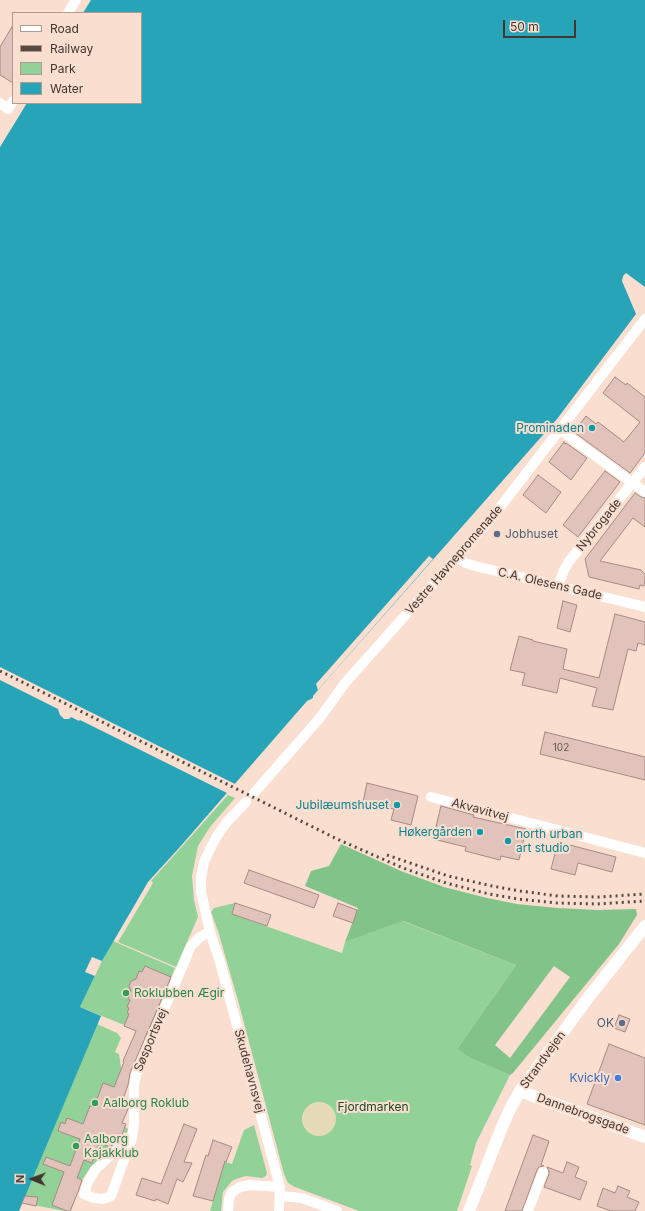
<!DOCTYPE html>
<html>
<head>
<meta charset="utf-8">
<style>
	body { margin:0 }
	#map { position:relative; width:645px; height:1211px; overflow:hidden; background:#faded0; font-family:Inter,sans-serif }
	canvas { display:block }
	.legend { position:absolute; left:12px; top:12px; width:130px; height:92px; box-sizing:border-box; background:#faded0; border:1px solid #b09b90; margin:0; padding:5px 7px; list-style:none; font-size:12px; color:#413731 }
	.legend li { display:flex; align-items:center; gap:8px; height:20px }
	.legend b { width:20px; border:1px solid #b09b90 }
	.north { position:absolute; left:12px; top:1159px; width:40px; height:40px; -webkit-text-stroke:3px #faded0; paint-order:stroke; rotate:271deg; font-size:11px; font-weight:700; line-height:16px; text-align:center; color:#413731 }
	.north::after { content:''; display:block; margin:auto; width:14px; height:18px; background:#413731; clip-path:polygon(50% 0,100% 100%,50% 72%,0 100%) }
	.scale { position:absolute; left:503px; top:20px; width:73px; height:18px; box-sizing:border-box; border:2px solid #413731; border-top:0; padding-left:5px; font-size:12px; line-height:14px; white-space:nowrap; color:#413731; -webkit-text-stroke:3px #faded0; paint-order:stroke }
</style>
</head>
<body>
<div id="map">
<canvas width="645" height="1211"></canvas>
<ul class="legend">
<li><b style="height:5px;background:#fff"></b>Road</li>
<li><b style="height:5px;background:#554942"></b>Railway</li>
<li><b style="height:11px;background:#92d298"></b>Park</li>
<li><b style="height:11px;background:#27a4b7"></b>Water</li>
</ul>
<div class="north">N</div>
<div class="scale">50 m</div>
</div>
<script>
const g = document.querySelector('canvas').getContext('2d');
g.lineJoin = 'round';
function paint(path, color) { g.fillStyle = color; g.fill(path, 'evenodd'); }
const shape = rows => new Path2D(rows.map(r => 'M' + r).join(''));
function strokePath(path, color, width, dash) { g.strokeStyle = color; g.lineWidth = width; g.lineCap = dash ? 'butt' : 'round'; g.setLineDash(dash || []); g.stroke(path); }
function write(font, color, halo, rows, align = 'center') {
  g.font = font + ' Inter,sans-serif'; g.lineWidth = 4; g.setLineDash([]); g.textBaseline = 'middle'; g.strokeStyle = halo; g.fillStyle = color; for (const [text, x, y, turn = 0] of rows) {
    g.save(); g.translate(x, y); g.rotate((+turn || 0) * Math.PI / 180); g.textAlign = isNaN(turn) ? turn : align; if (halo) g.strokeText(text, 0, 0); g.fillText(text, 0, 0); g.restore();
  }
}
paint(shape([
	[228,795,235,798,210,827,198,846,192,876,194,900,198,917,176,967,118,942,153,883,151,881],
	[235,903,232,914,342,953,345,942,402,921,516,965,457,1049,470,1058,510,1075,476,1143,470,1165,472,1166,457,1211,359,1211,295,1187,288,1183,284,1174,239,1004,218,931,211,912,214,908],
	[113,941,175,968,147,1036,124,1026,124,1025,80,1007,102,961],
	[97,1024,117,1033,121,1038,115,1052,119,1054,122,1074,118,1078,129,1083,122,1102,129,1105,122,1123,126,1124,125,1127,128,1129,127,1133,123,1132,122,1135,118,1134,113,1148,111,1148,104,1153,90,1168,82,1180,71,1211,65,1211,22,1203],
	[254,1125,267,1173,266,1176,262,1178,246,1176,236,1179,232,1181,223,1192,221,1211,210,1211,223,1167,218,1159,232,1164,244,1130]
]), '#92d298');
paint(shape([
	[341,844,401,871,444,887,487,898,517,904,557,908,598,910,636,909,637,915,619,944,517,1068,513,1073,510,1075,470,1058,457,1049,516,965,403,921,345,942,358,908,305,886,311,871,329,866],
	[554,966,570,977,510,1058,495,1045]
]), '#82c389');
paint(shape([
	'302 1119a17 17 0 1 1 34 0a17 17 0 1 1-34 0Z'
]), '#e5dbb6');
paint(shape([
	[91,0,645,0,645,287,626,273,623,276,622,281,636,314,557,419,318,690,313,696,313,698,307,701,179,848,148,882,102,961,80,1007,101,1016,19,1211,0,1211,0,147,27,103,141,103,141,13,83,13]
]), '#27a4b7');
paint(shape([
	[429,556,433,559,318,690,316,684],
	[0,667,237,785,229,794,80,720,79,721,71,717,69,719,64,719,60,715,58,709,0,680],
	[92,957,102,961,95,976,85,972]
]), '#faded0');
const building = shape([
	[13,25,13,83,0,75,0,47,13,25],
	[615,377,626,385,627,383,645,397,645,453,630,473,574,432,586,416,596,424,598,422,624,442,640,422,603,393,615,377],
	[564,442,565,444,566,443,587,458,571,480,549,462,564,442],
	[605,471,620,482,578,537,563,525,605,471],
	[538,475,561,492,546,513,523,495,538,475],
	[635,493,641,497,645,498,645,527,633,518,600,561,641,570,645,574,645,580,644,586,640,585,639,589,589,577,585,559,635,493],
	[563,601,577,605,570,632,557,628,563,601],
	[615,614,645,622,645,645,638,643,636,651,628,649,613,710,592,706,597,688,560,678,557,693,522,685,525,673,510,670,519,636,533,640,533,641,567,649,563,669,599,678,615,614],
	[545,732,645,757,645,780,540,754,545,732],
	[367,783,418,796,411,825,391,820,394,809,363,802,367,783],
	[441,806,474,815,473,817,526,829,519,860,501,856,500,860,465,851,466,847,433,839,441,806],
	[558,842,616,857,612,872,578,863,575,875,551,869,558,842],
	[249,870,319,895,314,908,244,883,249,870],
	[235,903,271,915,267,926,232,914,235,903],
	[338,903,357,910,353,923,333,916,338,903],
	[145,966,171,977,130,1073,128,1085,122,1102,128,1104,128,1109,122,1123,126,1124,122,1135,118,1134,115,1142,110,1147,99,1143,92,1163,84,1160,77,1178,82,1180,78,1192,70,1211,67,1211,52,1205,64,1172,43,1164,46,1157,70,1166,80,1139,58,1131,61,1122,65,1124,67,1118,83,1124,90,1106,94,1107,103,1083,114,1087,124,1062,123,1061,136,1031,124,1026,129,1014,127,1013,129,1008,127,1007,130,1000,128,999,131,991,129,986,131,981,136,979,139,971,142,972,145,966],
	[619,1015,630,1019,625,1032,614,1028,619,1015],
	[609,1044,645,1058,645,1125,587,1104,609,1044],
	[184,1124,197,1129,184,1162,192,1163,183,1182,177,1179,168,1204,156,1199,155,1201,136,1195,142,1178,161,1184,184,1124],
	[533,1135,549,1141,541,1165,544,1166,539,1167,537,1170,522,1211,505,1211,533,1135],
	[213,1140,232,1147,226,1162,225,1161,213,1201,193,1196,206,1155,208,1156,213,1140],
	[567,1162,579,1167,575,1177,587,1182,580,1200,544,1187,549,1174,549,1171,547,1167,563,1173,567,1162],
	[618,1186,630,1191,627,1197,639,1202,635,1211,611,1211,597,1206,603,1188,615,1193,618,1186],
	[25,1196,38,1197,36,1206,22,1203,25,1196]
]);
paint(building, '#e1c3bb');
strokePath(building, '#a68a82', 1);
strokePath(shape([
	[68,13,76,0],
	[0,103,8,109,13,101],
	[560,430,645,492],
	[458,557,465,563,475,566,645,607],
	[558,586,564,570,570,560,645,467],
	[254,793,319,719,345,683,491,519,645,319],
	[431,797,645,853],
	[246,802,226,823,217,836,210,849,204,862,201,877,201,892,210,932,220,962,280,1187,279,1211],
	[132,1138,111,1196,103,1199,94,1198,84,1194,88,1182,95,1170,117,1149,132,1138,134,1124,134,1086,136,1075,191,946,200,937,210,932],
	[281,1196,302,1198,337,1211],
	[228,1211,229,1199,232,1192,240,1187,250,1185,280,1187],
	[528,1211,543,1172]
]), '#fff', 10);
strokePath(shape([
	[520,1091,645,1137],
	[469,1211,502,1127,510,1109,520,1091,588,998,645,926]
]), '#fff', 12);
strokePath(shape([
	[0,671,337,839,403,868,446,883,489,894,518,899,557,903,597,904,645,901],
	[387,855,448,876,492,886,520,891,558,896,598,897,645,894]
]), '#554942', 3, [2, 4]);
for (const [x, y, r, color] of [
	[592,428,4,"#0f9aa8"],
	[497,534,4,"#5c6f8a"],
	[397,805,4,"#0f9aa8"],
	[480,832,4,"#0f9aa8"],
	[508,841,4,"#0f9aa8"],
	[126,993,4,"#2e9e5b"],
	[622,1023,4,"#5c6f8a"],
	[618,1078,4,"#3f7fe0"],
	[95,1103,4,"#2e9e5b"],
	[76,1146,4,"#2e9e5b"]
]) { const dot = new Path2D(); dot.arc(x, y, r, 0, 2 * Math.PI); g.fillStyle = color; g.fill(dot); strokePath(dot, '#faded0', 1.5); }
write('10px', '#695a54', null, [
	["102",561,748]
]);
write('12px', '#0d838f', '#faded0', [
	["Prominaden",584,428],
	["Jubilæumshuset",389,805],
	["Høkergården",472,832],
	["north urban",516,834,"left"],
	["art studio",516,848,"left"]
], 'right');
write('12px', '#413731', '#faded0', [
	["Nybrogade",599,525,-51],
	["Vestre Havnepromenade",454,560,-49],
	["C.A. Olesens Gade",550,584,13],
	["Akvavitvej",480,810,15],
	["Søsportsvej",151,1040,-67],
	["Strandvejen",543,1060,-54],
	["Skudehavnsvej",249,1071,75],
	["Dannebrogsgade",583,1114,20]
]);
write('12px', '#4e5e75', '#faded0', [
	["Jobhuset",505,534],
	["OK",614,1023,"right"]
], 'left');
write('12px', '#27864d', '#faded0', [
	["Roklubben Ægir",134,993],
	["Aalborg Roklub",103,1103],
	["Aalborg",84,1139],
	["Kajakklub",84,1153]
], 'left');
write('12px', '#366cbe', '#faded0', [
	["Kvickly",610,1078]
], 'right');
write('12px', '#184721', '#faded0', [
	["Fjordmarken",373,1107]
]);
</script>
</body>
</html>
